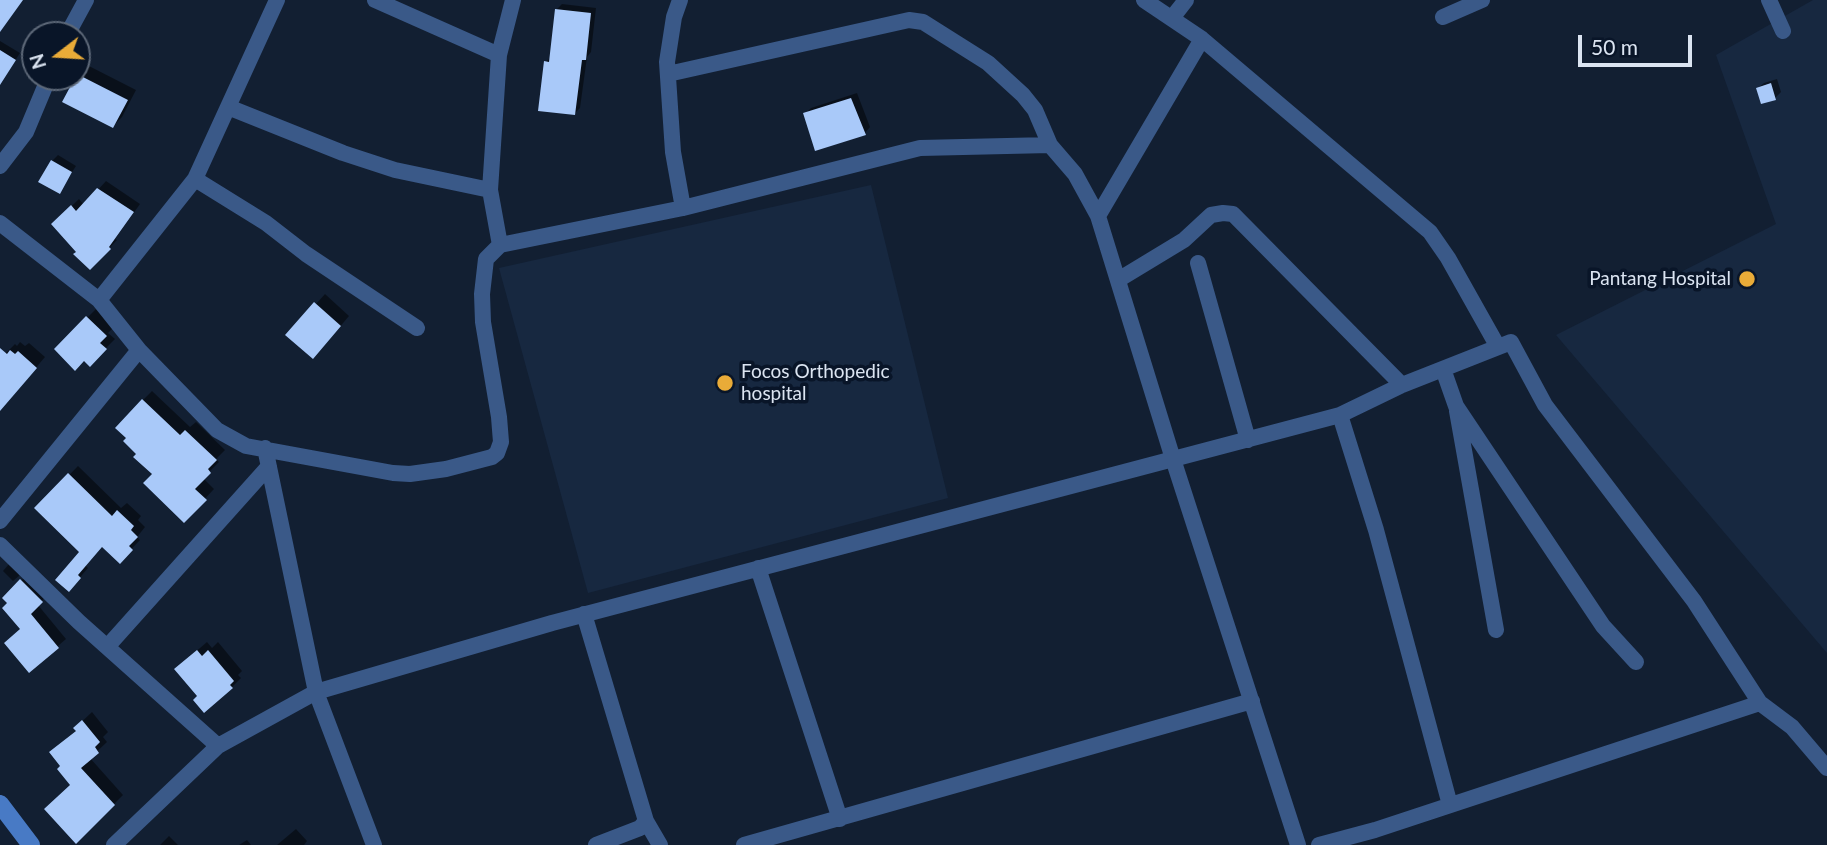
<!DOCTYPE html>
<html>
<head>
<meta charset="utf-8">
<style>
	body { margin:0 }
	#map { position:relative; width:1827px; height:845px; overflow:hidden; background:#121f32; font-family:Lato,sans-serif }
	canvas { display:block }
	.north { position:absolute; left:21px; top:21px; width:70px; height:70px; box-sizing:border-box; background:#091528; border:2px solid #5d6878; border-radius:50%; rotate:253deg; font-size:19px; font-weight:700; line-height:28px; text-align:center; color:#dbe4f1 }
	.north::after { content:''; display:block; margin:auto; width:24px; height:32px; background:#e9ab38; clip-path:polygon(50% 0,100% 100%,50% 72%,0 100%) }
	.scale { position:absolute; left:1578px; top:35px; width:114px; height:32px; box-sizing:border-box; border:4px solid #dbe4f1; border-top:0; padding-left:9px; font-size:21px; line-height:24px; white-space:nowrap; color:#dbe4f1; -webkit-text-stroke:5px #091528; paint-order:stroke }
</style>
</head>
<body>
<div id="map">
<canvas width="1827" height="845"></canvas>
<div class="north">N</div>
<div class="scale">50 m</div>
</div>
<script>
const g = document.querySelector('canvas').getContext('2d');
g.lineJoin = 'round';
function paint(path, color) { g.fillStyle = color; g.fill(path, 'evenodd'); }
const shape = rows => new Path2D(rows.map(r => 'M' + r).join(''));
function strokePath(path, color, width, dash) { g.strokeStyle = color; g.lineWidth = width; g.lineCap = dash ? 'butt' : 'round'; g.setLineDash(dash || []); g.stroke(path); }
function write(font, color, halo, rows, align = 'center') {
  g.font = font + ' Lato,sans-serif'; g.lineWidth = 7; g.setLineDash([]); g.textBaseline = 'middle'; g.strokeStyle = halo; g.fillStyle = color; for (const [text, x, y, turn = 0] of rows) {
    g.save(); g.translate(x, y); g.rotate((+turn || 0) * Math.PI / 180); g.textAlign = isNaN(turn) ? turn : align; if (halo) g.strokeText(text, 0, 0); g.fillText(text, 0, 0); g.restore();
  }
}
paint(shape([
	[1813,0,1827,0,1827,653,1556,335,1776,224,1716,55],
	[871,185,948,498,588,593,499,268]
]), '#172840');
paint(shape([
	[562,4,596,8,591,52,587,57,580,108,574,114,546,62,551,57,556,10],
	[0,41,20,53,1,82,0,81],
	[87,65,136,90,122,117,113,126,78,75],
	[1777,79,1781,92,1775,98,1758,88,1764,83],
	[857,93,870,127,865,133,805,114,811,108],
	[58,155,76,166,59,192,52,161],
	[106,181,140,204,115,239,117,240,90,268,53,224,79,199,84,205],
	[325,294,349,316,322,348,288,335],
	[97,308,115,326,108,333,115,339,90,364,85,359,56,349],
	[20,342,25,346,29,343,45,357,12,396,0,402,0,359,15,344,17,346],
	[152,391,190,427,196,422,225,450,216,459,219,462,203,478,214,489,184,521,154,474,143,400],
	[78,466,121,508,127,503,141,516,138,520,145,527,137,537,140,540,120,561,102,545,85,565,88,568,69,590,82,552,37,508],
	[9,564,20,575,13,581,3,571],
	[29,573,49,593,38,605,66,639,29,671,22,629,10,603,4,598],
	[207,642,212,648,218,642,242,671,238,675,241,678,232,687,199,696,186,660],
	[92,712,108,732,103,737,107,742,90,758,123,795,76,842,72,785,62,766,61,743,77,730,75,728],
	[296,829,307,841,304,845,277,845],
	[169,836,178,845,160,845],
	[247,840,251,845,239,845]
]), '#0007');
paint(shape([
	[0,0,23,0,0,32],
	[555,9,591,13,586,60,582,60,575,115,538,111,544,61,549,62],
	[0,50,16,60,0,85],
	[77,74,128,100,113,128,62,102],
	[1771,83,1776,100,1761,104,1756,88],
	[851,98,866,135,815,151,803,113],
	[51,160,72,172,60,194,38,182],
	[97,188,134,212,109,247,111,249,90,270,73,254,76,252,51,224,71,205,76,211],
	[314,302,341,326,313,359,285,335],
	[86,316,107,336,100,343,107,349,90,367,84,361,75,371,54,349],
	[0,348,7,354,10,350,15,354,18,351,37,368,0,411],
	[142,399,180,435,185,430,217,460,208,469,211,473,195,489,207,500,184,523,143,483,152,474,133,457,136,454,123,441,126,438,115,428],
	[68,473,112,516,117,510,134,526,131,530,138,537,129,546,133,550,120,564,102,547,78,575,81,578,69,592,55,580,79,552,34,508],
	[20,579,43,602,31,614,59,648,29,673,4,643,20,629,2,608,7,603,2,598],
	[197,650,202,656,208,650,234,681,230,685,233,688,204,713,193,700,197,696,174,669],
	[82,720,100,742,95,747,99,753,81,768,115,805,76,844,44,809,70,785,57,769,60,766,49,752,76,731,73,728]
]), '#a9c9f9');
strokePath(shape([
	[375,0,499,55],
	[680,0,674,17,667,62,673,152,683,208],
	[1144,0,1202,39,1430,232,1448,258,1498,347],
	[1769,0,1783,31],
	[1443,17,1482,0],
	[1172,18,1186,0],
	[67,35,86,0],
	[668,74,909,20,923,22,988,63,1023,95,1035,110,1050,145],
	[228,107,343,153,395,170,490,190],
	[0,166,26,132,49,77],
	[195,179,266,223,306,254,417,328],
	[1098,216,1202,39],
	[0,223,99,300,139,350,0,521],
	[500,245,490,190,499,55,513,0],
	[1198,263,1248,440],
	[1118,280,1184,240,1211,215,1223,213,1233,214,1402,385],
	[99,300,195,179,277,0],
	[139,350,217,430,246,446,393,473,410,474,446,469,492,457,497,453,501,442,499,417,483,322,482,294,486,259,500,245,683,208,920,148,1050,145,1075,174,1098,216,1173,459,1298,845],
	[1443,369,1456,406,1603,626,1636,662],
	[1457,411,1496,630],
	[1340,415,1376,530,1450,805],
	[265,448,316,692,374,845],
	[0,545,79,622,218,746],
	[758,568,840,819],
	[584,614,646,821,660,845],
	[107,647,269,466],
	[114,845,218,746,316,692,552,623,1340,415,1402,385,1511,342,1545,405,1694,601,1760,703,1792,727,1827,768],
	[596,845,640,828,646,821],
	[744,845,1252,701],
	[1319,845,1375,830,1760,703]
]), '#3a5988', 16);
strokePath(shape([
	[0,804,31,845]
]), '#487ac5', 18);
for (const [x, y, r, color] of [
	[1747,279,9,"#e9ab38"],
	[725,383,9,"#e9ab38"]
]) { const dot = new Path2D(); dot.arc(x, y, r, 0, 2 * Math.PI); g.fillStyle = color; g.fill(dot); strokePath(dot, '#091528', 2.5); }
write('19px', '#dbe4f1', '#091528', [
	["Pantang Hospital",1731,279],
	["Focos Orthopedic",741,372,"left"],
	["hospital",741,394,"left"]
], 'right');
</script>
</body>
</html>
